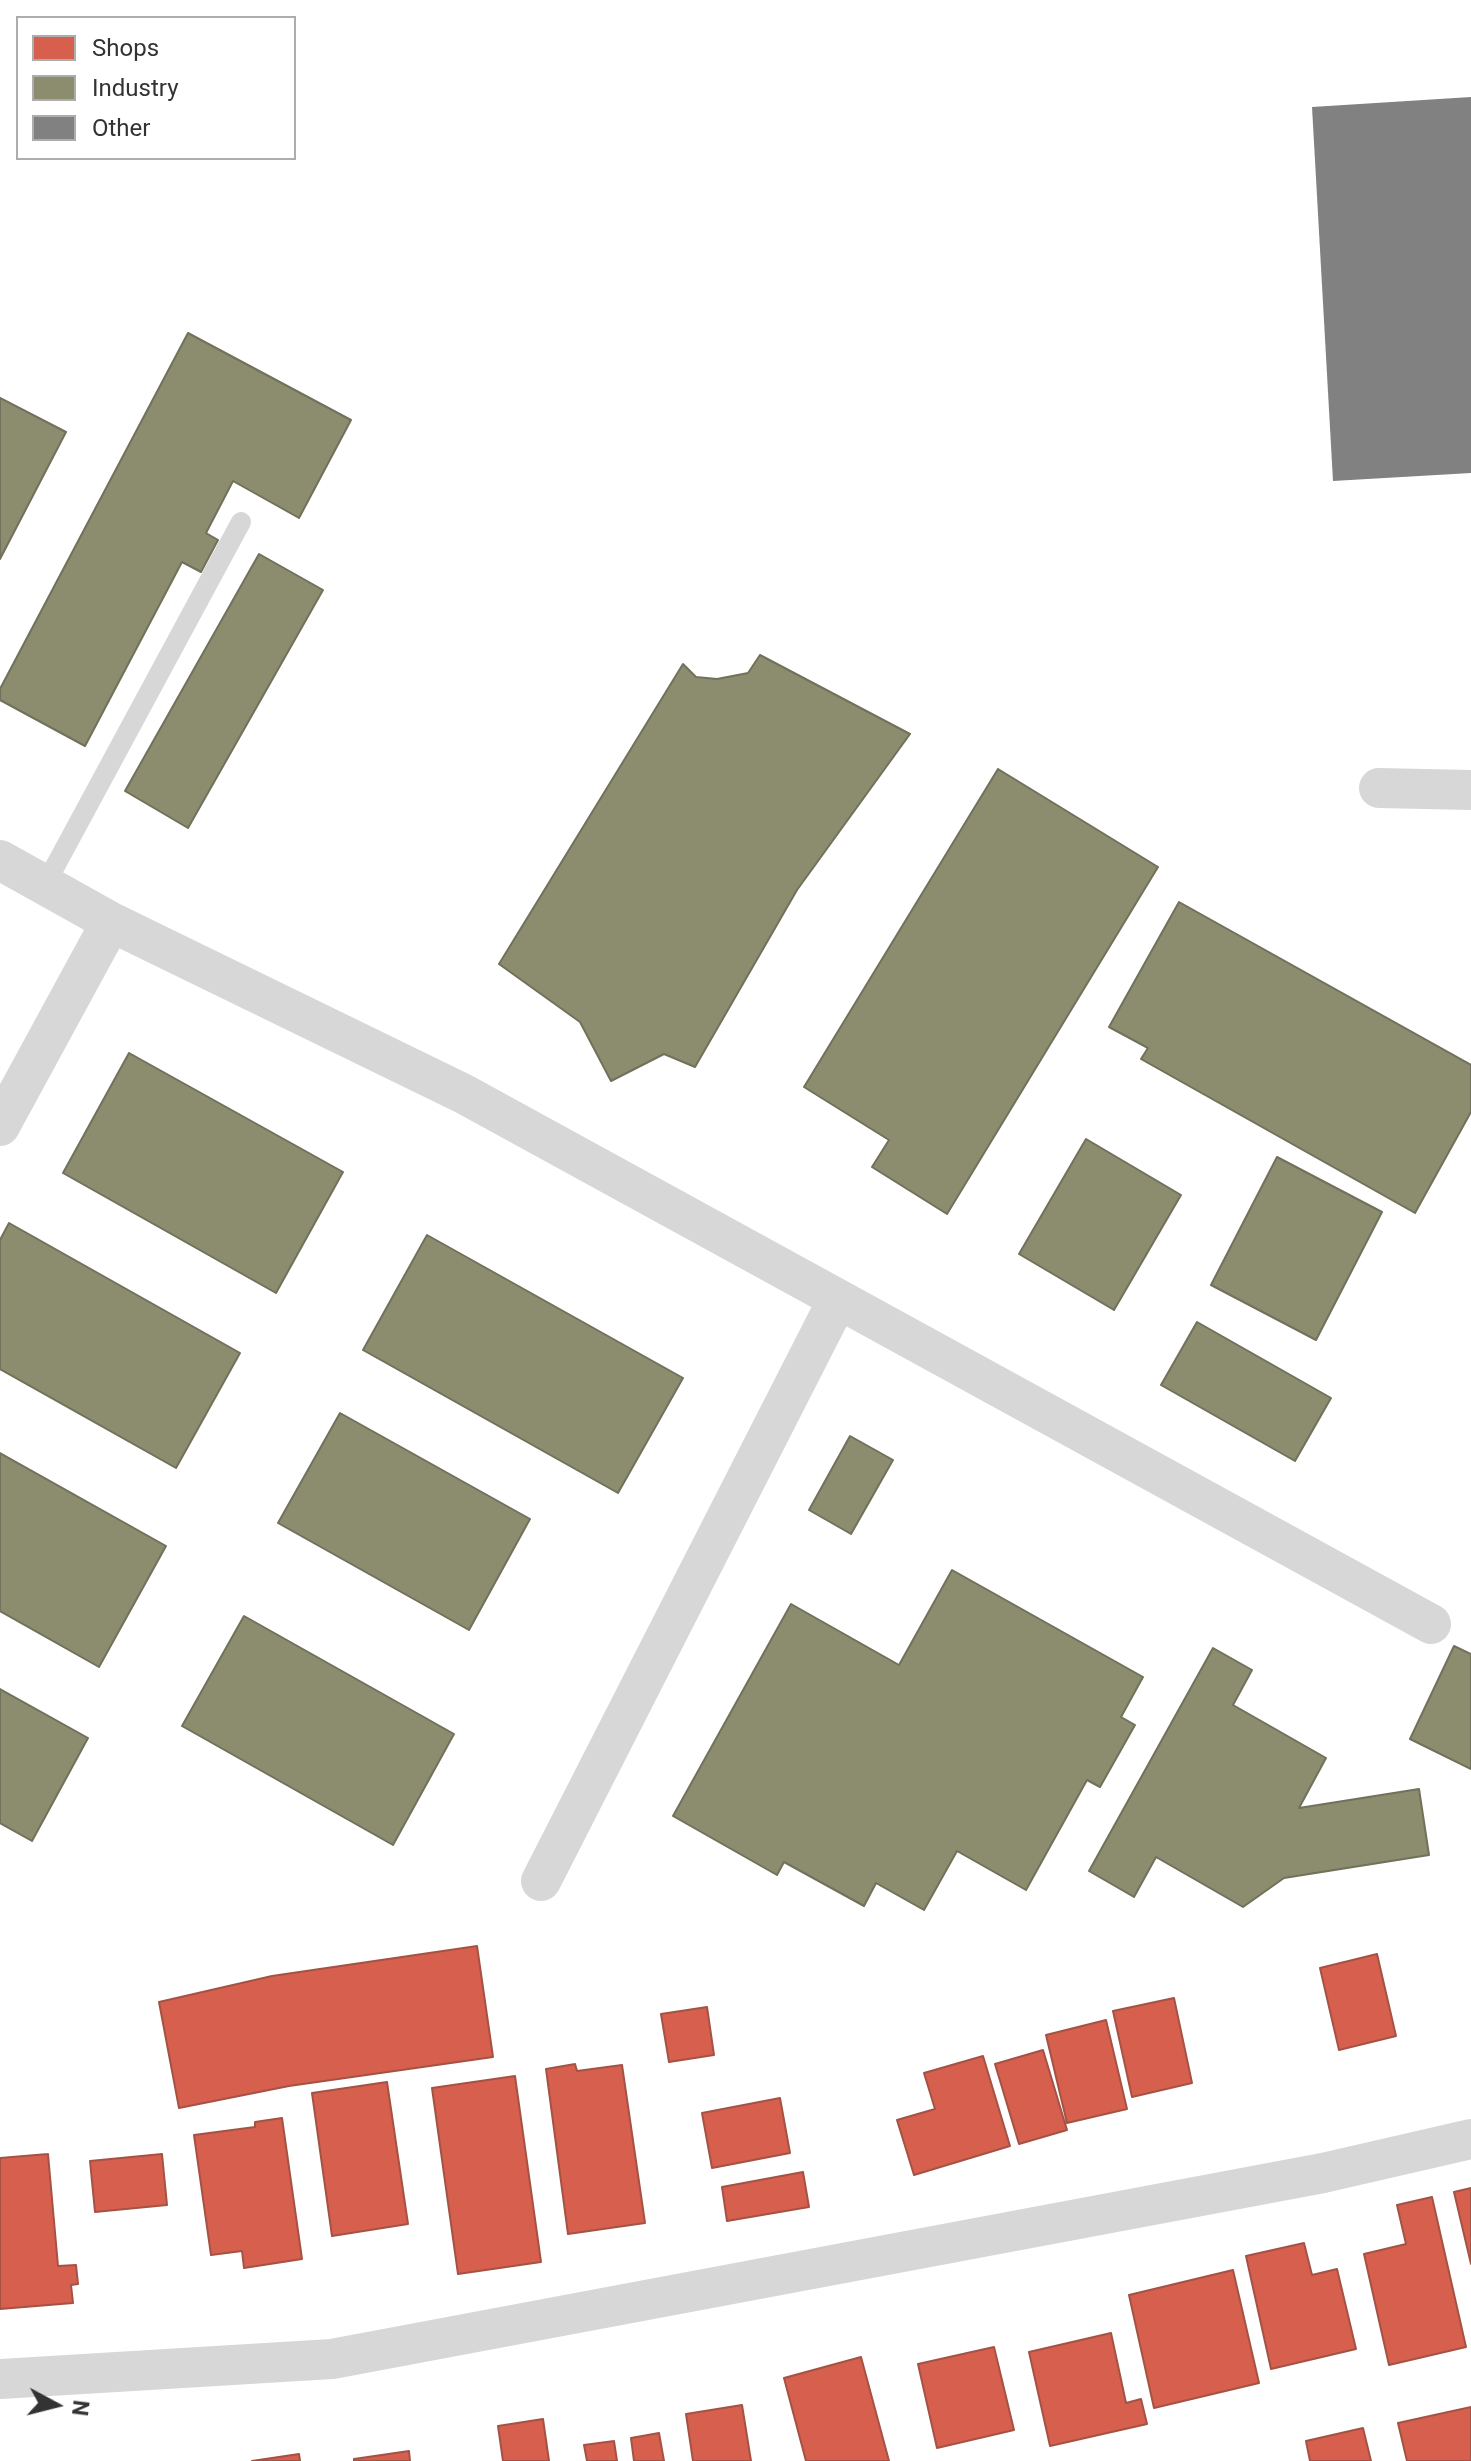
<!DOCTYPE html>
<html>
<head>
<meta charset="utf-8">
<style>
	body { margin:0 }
	#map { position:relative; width:1471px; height:2461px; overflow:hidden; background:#fff; font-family:Roboto,sans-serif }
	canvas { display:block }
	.legend { position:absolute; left:16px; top:16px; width:280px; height:144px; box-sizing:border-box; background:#fff; border:2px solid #adadad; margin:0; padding:10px 14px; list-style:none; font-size:24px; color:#333 }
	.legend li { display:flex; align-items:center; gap:16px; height:40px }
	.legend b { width:40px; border:2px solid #adadad }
	.north { position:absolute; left:16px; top:2365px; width:80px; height:80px; -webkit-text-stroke:6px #fff; paint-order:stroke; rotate:97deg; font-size:22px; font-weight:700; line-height:32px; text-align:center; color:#333 }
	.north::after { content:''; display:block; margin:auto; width:28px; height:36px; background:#333; clip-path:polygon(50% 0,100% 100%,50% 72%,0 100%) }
</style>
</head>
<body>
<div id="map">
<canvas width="1471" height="2461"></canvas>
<ul class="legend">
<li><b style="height:22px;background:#d6604d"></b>Shops</li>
<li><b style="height:22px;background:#8c8c6e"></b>Industry</li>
<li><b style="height:22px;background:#818181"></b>Other</li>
</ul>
<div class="north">N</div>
</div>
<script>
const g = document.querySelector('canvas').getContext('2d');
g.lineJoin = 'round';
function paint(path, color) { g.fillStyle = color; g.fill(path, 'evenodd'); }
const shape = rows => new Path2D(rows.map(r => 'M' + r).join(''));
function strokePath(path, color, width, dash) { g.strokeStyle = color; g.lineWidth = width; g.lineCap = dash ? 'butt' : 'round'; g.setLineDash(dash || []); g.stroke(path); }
const shops = shape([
	[477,1946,493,2057,289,2086,179,2108,159,2002,272,1976,477,1946],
	[1377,1954,1396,2036,1339,2050,1320,1968,1377,1954],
	[1174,1998,1192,2083,1132,2097,1113,2011,1174,1998],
	[707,2007,714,2055,669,2062,661,2014,707,2007],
	[1106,2020,1127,2109,1067,2123,1046,2035,1106,2020],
	[1043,2050,1067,2130,1019,2144,995,2064,1043,2050],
	[983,2056,1010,2146,914,2175,897,2120,935,2109,924,2073,983,2056],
	[575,2064,577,2071,622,2065,645,2223,568,2234,546,2069,575,2064],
	[515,2076,541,2262,458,2274,432,2088,515,2076],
	[387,2082,408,2224,332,2236,312,2093,387,2082],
	[780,2098,790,2153,712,2168,702,2113,780,2098],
	[282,2118,302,2259,244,2268,242,2251,211,2255,194,2135,255,2127,255,2122,282,2118],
	[48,2154,58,2266,76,2265,78,2284,71,2285,73,2303,0,2309,0,2158,48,2154],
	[162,2154,167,2205,95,2212,90,2161,162,2154],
	[803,2172,809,2207,727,2221,722,2187,803,2172],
	[1471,2188,1471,2264,1454,2192,1471,2188],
	[1432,2197,1466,2347,1389,2365,1364,2254,1406,2244,1397,2205,1432,2197],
	[1304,2243,1312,2275,1337,2269,1356,2349,1271,2369,1246,2256,1304,2243],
	[1233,2270,1259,2383,1154,2408,1129,2295,1233,2270],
	[1111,2333,1126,2403,1141,2399,1147,2424,1050,2446,1029,2352,1111,2333],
	[994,2347,1014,2430,937,2448,918,2364,994,2347],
	[861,2357,889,2461,806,2461,784,2378,861,2357],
	[742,2405,751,2461,693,2461,686,2414,742,2405],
	[1471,2407,1471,2461,1407,2461,1398,2423,1471,2407],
	[543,2419,549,2461,503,2461,498,2426,543,2419],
	[1363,2428,1371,2461,1310,2461,1306,2441,1363,2428],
	[659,2433,664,2461,634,2461,631,2438,659,2433],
	[614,2441,617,2461,587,2461,584,2445,614,2441],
	[409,2451,410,2461,354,2461,354,2459,409,2451],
	[299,2454,300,2461,252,2461,299,2454]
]);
paint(shops, '#d6604d');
strokePath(shops, '#a55245', 2);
const industry = shape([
	[188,333,351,420,299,518,233,481,206,533,218,540,201,572,182,562,85,746,0,700,0,689,188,333],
	[0,398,66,432,0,559,0,398],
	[259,554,323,590,188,828,125,791,259,554],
	[760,655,910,734,797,890,695,1067,664,1054,611,1081,580,1022,499,964,683,664,696,677,717,679,748,673,760,655],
	[998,769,1158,867,947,1214,872,1167,889,1140,804,1087,998,769],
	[1179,902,1471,1065,1471,1112,1415,1213,1141,1059,1148,1048,1109,1027,1179,902],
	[129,1053,343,1172,276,1293,63,1173,129,1053],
	[1086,1139,1181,1195,1114,1310,1019,1254,1086,1139],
	[1277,1157,1382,1212,1316,1340,1211,1285,1277,1157],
	[9,1223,240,1353,176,1468,0,1369,0,1240,9,1223],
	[427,1235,683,1378,618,1493,363,1350,427,1235],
	[1197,1322,1331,1398,1295,1461,1161,1385,1197,1322],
	[340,1413,530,1519,469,1630,278,1523,340,1413],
	[850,1436,893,1460,851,1534,809,1510,850,1436],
	[0,1453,166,1546,99,1667,0,1611,0,1453],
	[952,1570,1143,1677,1121,1717,1135,1725,1100,1787,1087,1780,1026,1890,957,1851,924,1910,876,1883,864,1906,784,1862,777,1875,673,1816,791,1604,899,1665,952,1570],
	[244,1616,454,1734,393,1845,182,1726,244,1616],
	[1454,1646,1471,1654,1471,1769,1410,1739,1454,1646],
	[1213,1648,1252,1670,1233,1705,1326,1758,1299,1808,1419,1789,1429,1855,1284,1878,1243,1907,1156,1857,1134,1897,1089,1871,1213,1648],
	[0,1689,88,1738,32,1841,0,1823,0,1689]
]);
paint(industry, '#8c8c6e');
strokePath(industry, '#71715c', 2);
paint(shape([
	[1471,97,1471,473,1333,481,1312,107]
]), '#818181');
strokePath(shape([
	[45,885,241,522]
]), '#d7d7d7', 20);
strokePath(shape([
	[1379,788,1471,790],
	[0,860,111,922,464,1094,1431,1624],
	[0,1126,111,922],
	[541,1881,838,1299],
	[0,2379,332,2359,1323,2173,1471,2139]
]), '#d7d7d7', 40);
</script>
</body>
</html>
